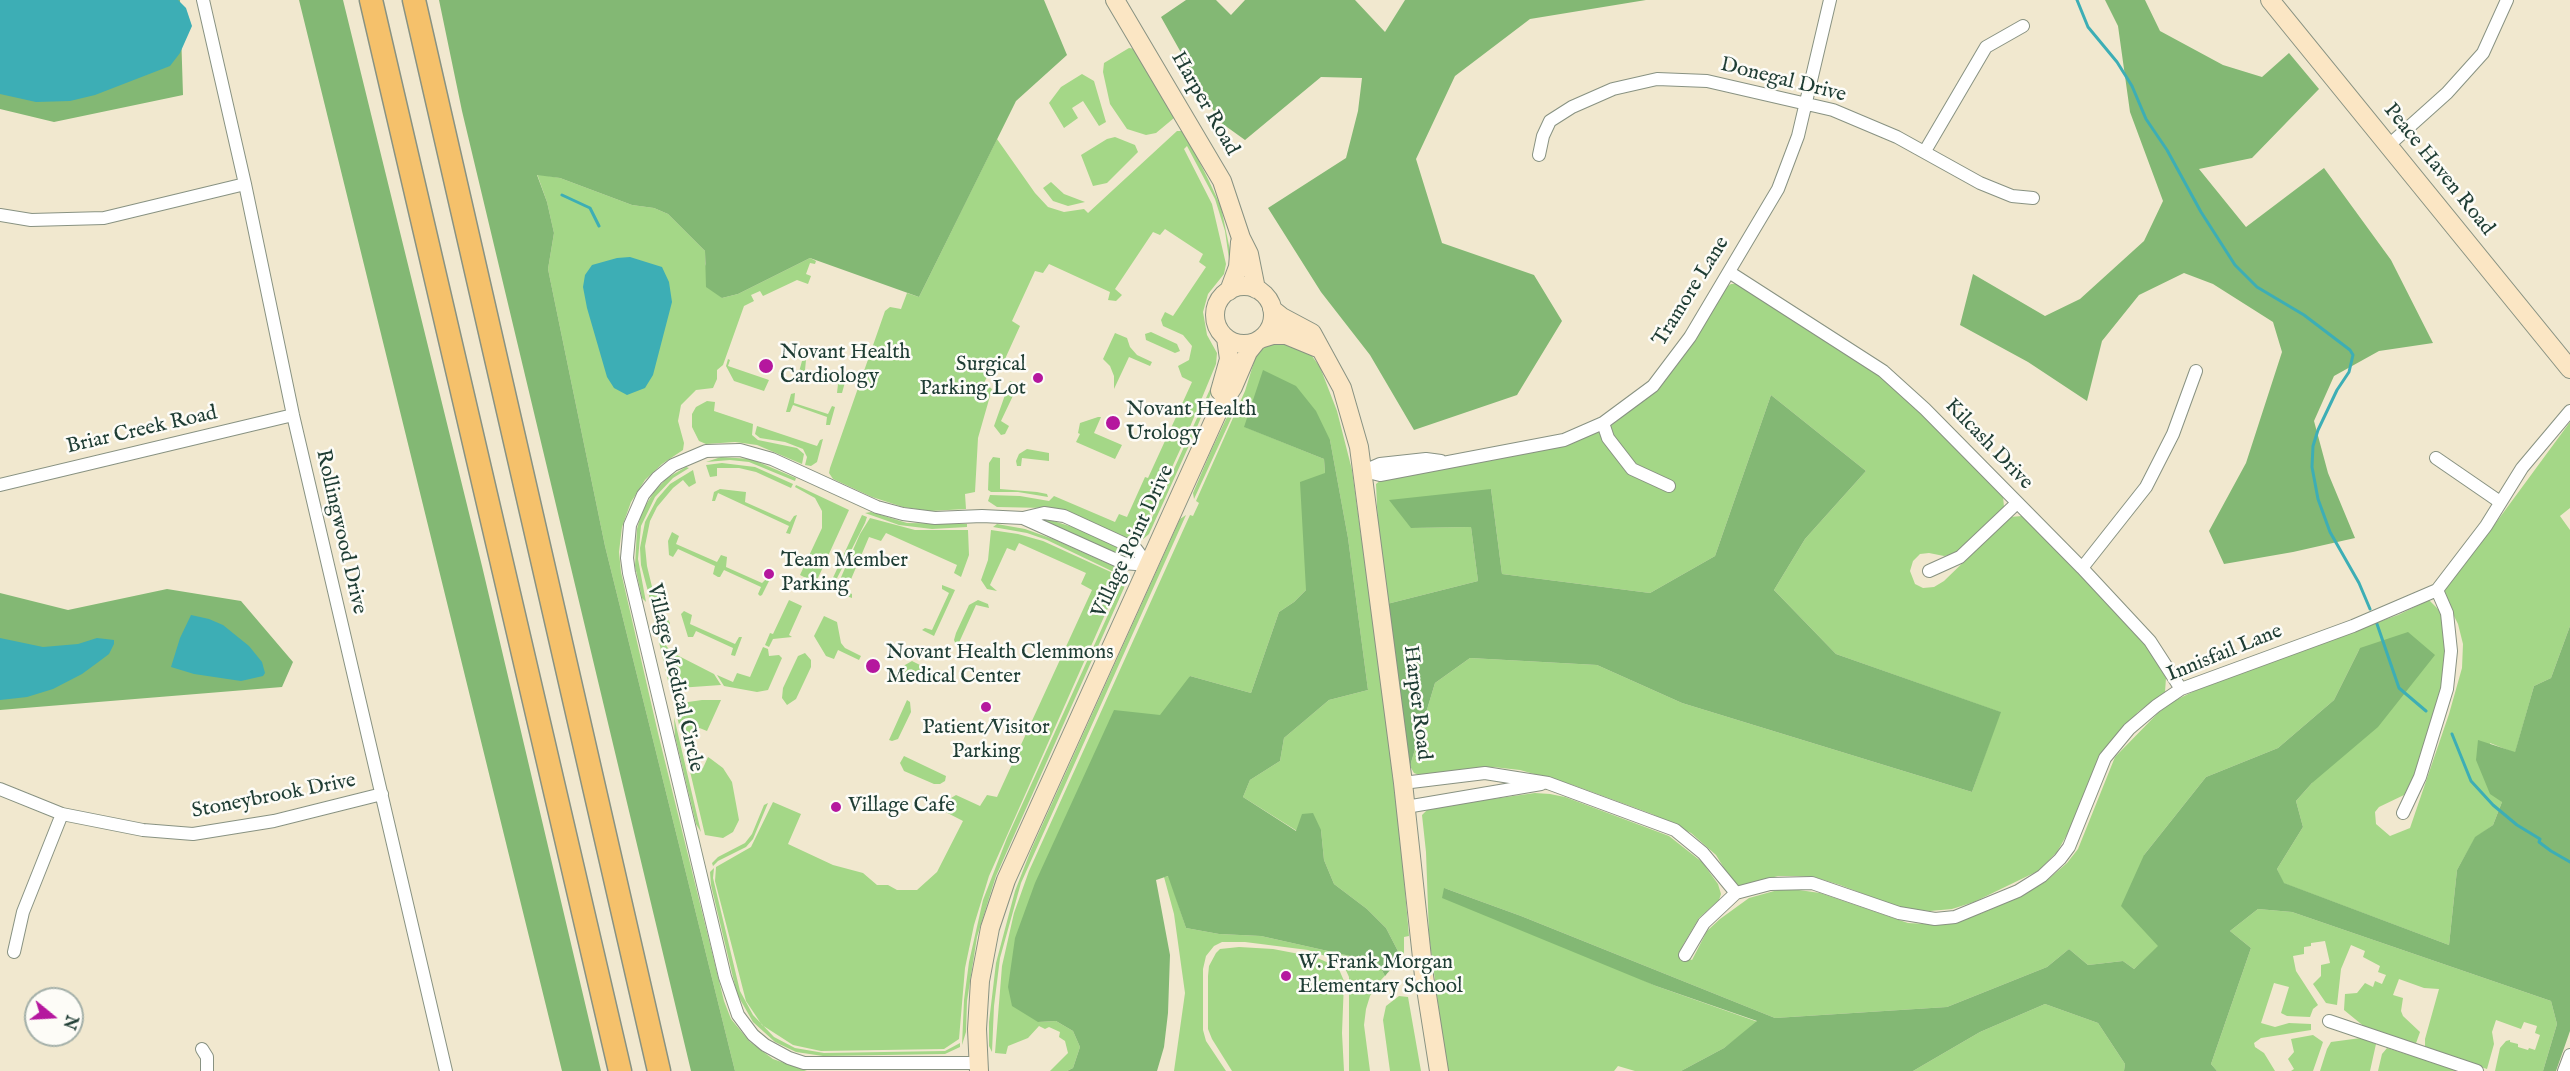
<!DOCTYPE html>
<html>
<head>
<meta charset="utf-8">
<style>
	body { margin:0 }
	#map { position:relative; width:2570px; height:1071px; overflow:hidden; background:#f1e8cf; font-family:"IM FELL English",serif }
	canvas { display:block }
	.north { position:absolute; left:24px; top:987px; width:60px; height:60px; box-sizing:border-box; background:#fdfcf7; border:2px solid #a4b0a9; border-radius:50%; rotate:108deg; font-size:16px; font-weight:700; line-height:24px; text-align:center; color:#1f3d34 }
	.north::after { content:''; display:block; margin:auto; width:21px; height:27px; background:#b5179e; clip-path:polygon(50% 0,100% 100%,50% 72%,0 100%) }
</style>
</head>
<body>
<div id="map">
<canvas width="2570" height="1071"></canvas>
<div class="north">N</div>
</div>
<script>
const g = document.querySelector('canvas').getContext('2d');
g.lineJoin = 'round';
function paint(path, color) { g.fillStyle = color; g.fill(path, 'evenodd'); }
const shape = rows => new Path2D(rows.map(r => 'M' + r).join(''));
function strokePath(path, color, width, dash) { g.strokeStyle = color; g.lineWidth = width; g.lineCap = dash ? 'butt' : 'round'; g.setLineDash(dash || []); g.stroke(path); }
function write(font, color, halo, rows, align = 'center') {
  g.font = font + ' "IM FELL English",serif'; g.lineWidth = 5; g.setLineDash([]); g.textBaseline = 'middle'; g.strokeStyle = halo; g.fillStyle = color; for (const [text, x, y, turn = 0] of rows) {
    g.save(); g.translate(x, y); g.rotate((+turn || 0) * Math.PI / 180); g.textAlign = isNaN(turn) ? turn : align; if (halo) g.strokeText(text, 0, 0); g.fillText(text, 0, 0); g.restore();
  }
}
paint(shape([
	[1129,48,1136,49,1174,118,1156,133,1146,135,1127,129,1110,104,1103,72,1104,63],
	[1082,74,1094,81,1106,122,1099,126,1083,101,1072,108,1078,118,1064,128,1049,103,1061,87],
	[1177,131,1183,131,1186,135,1209,181,1221,207,1232,260,1225,284,1216,295,1210,308,1209,321,1221,343,1219,345,1208,323,1207,309,1212,295,1224,283,1229,270,1229,259,1225,231,1215,199,1187,146,1184,149,1212,204,1226,264,1224,274,1208,294,1203,312,1207,335,1217,353,1216,364,1187,434,1171,428,1192,382,1182,377,1178,366,1189,360,1192,346,1183,335,1163,326,1161,320,1165,312,1173,316,1206,267,1199,262,1203,254,1165,229,1160,235,1153,232,1115,289,1122,295,1116,301,1108,300,1110,292,1049,264,1043,273,1035,271,1012,321,1020,326,1005,359,996,358,984,383,992,389,978,438,975,492,965,494,966,509,930,511,903,507,872,497,833,479,829,473,830,468,885,311,890,307,901,309,907,293,919,297,997,139,1035,193,1048,207,1064,212,1084,209,1088,213],
	[1115,137,1135,145,1138,152,1107,183,1093,186,1081,155,1107,139],
	[537,174,560,178,632,205,654,208,668,214,705,251,705,264,722,298,738,294,810,258,816,261,815,264,810,263,806,274,811,276,808,284,797,280,763,296,760,291,751,295,754,301,744,306,723,365,717,370,717,379,713,388,696,390,681,405,678,421,684,443,683,450,662,464,645,480,631,502,622,527,619,552,621,572,658,733,724,1001,731,1019,750,1042,773,1059,807,1071,735,1071,605,546,548,269,554,233,547,202],
	[1051,182,1064,194,1085,202,1068,206,1053,201,1043,188],
	[1731,284,1739,284,1825,337,1894,387,2003,496,2004,507,1956,554,1944,556,1929,553,1920,554,1913,561,1910,571,1915,584,1923,588,1934,587,1944,581,2010,517,2022,516,2128,624,2148,647,2166,678,2165,692,2138,712,2107,750,2077,817,2057,852,2038,871,1974,902,1952,909,1930,911,1914,910,1898,907,1840,885,1814,877,1797,876,1778,876,1745,885,1738,885,1732,881,1716,855,1691,833,1652,814,1573,785,1520,770,1493,767,1422,776,1414,773,1410,766,1435,683,1470,658,1597,665,1682,703,1972,792,2000,712,1836,654,1774,590,1805,539,1866,471,1771,395,1715,556,1650,593,1502,574,1491,489,1411,528,1471,527,1478,581,1387,604,1378,528,1376,484,1381,480,1550,449,1589,436,1612,425,1653,392,1665,379,1680,361,1725,288],
	[1151,332,1177,344,1180,351,1175,353,1146,340,1145,334],
	[1115,333,1127,338,1130,347,1137,355,1152,362,1150,366,1129,357,1114,389,1114,376,1110,366,1103,359],
	[1274,339,1309,352,1320,367,1337,411,1352,470,1382,689,1401,845,1409,936,1404,937,1404,953,1401,959,1379,982,1370,996,1366,1009,1364,1025,1370,1071,1349,1071,1349,977,1344,966,1334,959,1308,950,1245,942,1222,942,1214,946,1206,956,1203,969,1203,1030,1206,1041,1226,1071,1174,1071,1185,993,1174,914,1164,877,1169,876,1186,928,1219,934,1261,936,1368,960,1378,963,1385,976,1401,957,1386,928,1367,909,1334,884,1324,860,1321,830,1297,831,1243,797,1250,780,1280,761,1284,738,1329,700,1368,690,1348,538,1330,440,1245,427,1324,459,1325,473,1306,590,1294,602,1279,612,1251,693,1190,676,1038,1022,1056,1021,1073,1031,1080,1047,1073,1068,1067,1071,1050,1071,1068,1053,1065,1041,1059,1037,1060,1032,1049,1027,1045,1029,1039,1026,1028,1038,1008,1046,1006,1054,995,1053,1002,966,1014,913,1029,871,1190,515,1193,516,1199,503,1196,501,1245,391,1254,362,1248,360,1250,354],
	[728,359,730,360,728,366,769,380,764,391,734,381,726,366],
	[806,360,805,370,839,381,842,375,847,375,842,393,837,393,838,384,804,373,801,379,797,379,802,361],
	[1010,381,1019,383,1001,421,1009,426,1005,434,1001,435,994,426],
	[1211,387,1212,391,1192,439,1149,534,1142,540],
	[795,393,794,403,828,414,832,406,835,407,830,425,826,425,827,417,793,405,790,412,786,412,791,394],
	[1239,398,1235,410,1194,499,1193,493,1211,451,1235,400],
	[707,401,715,402,714,411,753,424,752,435,758,440,797,448,804,454,802,464,757,445,735,442,706,444,699,441,692,427,692,414,696,407],
	[1098,417,1101,417,1094,433,1122,445,1115,459,1076,442,1080,434,1078,433,1080,423],
	[2570,422,2570,508,2560,516,2570,530,2570,626,2551,678,2534,686,2515,753,2490,743,2502,802,2493,825,2475,838,2457,870,2449,945,2283,883,2277,869,2303,827,2296,801,2312,783,2360,648,2334,700,2278,748,2206,777,2144,855,2159,946,2134,969,2123,961,2088,965,2069,949,2047,967,1947,1007,1775,1018,1521,916,1444,888,1656,986,1758,1022,1724,1048,1681,1071,1635,1071,1618,1066,1614,1071,1447,1071,1429,935,1426,852,1422,815,1427,810,1435,807,1535,793,1550,794,1565,797,1669,836,1702,862,1718,884,1721,894,1719,900,1699,918,1683,945,1680,955,1692,960,1707,931,1720,919,1749,898,1785,888,1820,893,1908,923,1945,925,1982,913,2017,898,2045,882,2067,863,2078,849,2115,757,2158,713,2174,701,2223,677,2398,615,2429,600,2440,611,2446,630,2447,676,2413,782,2404,795,2379,807,2375,812,2376,824,2390,836,2410,828,2449,714,2462,668,2463,644,2458,624,2444,596,2444,588,2481,543],
	[757,426,817,446,820,440,823,439,817,462,811,466,805,465,807,457,803,449,785,442,760,438,755,434],
	[1170,430,1185,439,1138,541,1132,541,1046,508,997,507,988,501,990,495,1020,496,1049,501,1054,496,1115,522,1119,514,1127,517,1145,477,1148,478],
	[1027,449,1049,453,1049,461,1022,458,1021,466,1017,466,1016,461,1019,454],
	[721,457,751,459,796,478,795,481,749,462,730,460,706,462],
	[993,457,1000,458,1000,489,1037,492,1047,494,1048,497,1018,492,991,492,988,490,989,463],
	[722,463,755,467,793,484,791,488,756,472,739,468,717,468,717,476,710,477,706,465],
	[686,467,689,468,673,478,655,497,641,526,638,559,646,602,642,598,635,566,637,529,642,511,654,492,667,478],
	[693,470,696,483,689,487,683,480,673,488,657,507,650,521,645,546,647,566,653,591,661,591,663,594,659,601,651,603,641,565,640,548,645,522,657,499,670,484],
	[796,485,849,510,818,578,814,582,800,575,822,528,822,511,815,498,795,487],
	[720,489,746,492,745,502,790,522,794,516,797,515,790,534,786,533,789,526,718,493,715,501,712,501,714,492],
	[871,512,907,523,967,524,967,527,932,529,899,525,865,513],
	[862,515,867,517,865,523,832,588,831,582],
	[1186,515,1021,883,1000,958,994,1006,992,1052,989,1046,989,1022,996,963,1015,891,1031,850,1180,519],
	[870,518,915,530,968,530,969,555,961,577,954,573,957,565,886,533,881,541,869,537,846,591,852,594,852,598,836,592,835,591,860,534],
	[1044,518,1082,530,1131,552,1131,556,1126,557,1042,521],
	[997,524,1025,529,1053,539,1120,569,1120,575,1047,540,1027,533,993,527],
	[991,530,1018,534,1043,541,1113,573,1119,583,989,876,974,925,965,968,959,1039,944,1049,821,1051,793,1045,762,1025,746,1001,715,881,716,867,751,847,773,802,801,814,788,844,833,865,863,873,877,885,888,885,897,890,917,890,937,872,963,821,930,804,932,802,946,801,956,795,980,806,987,795,997,797,1092,590,1081,584,1086,573,1019,543,1015,551,1007,548,990,585,997,591,987,589,981,580,988,560],
	[672,532,679,536,676,544,717,562,721,555,727,557,726,567,762,583,769,576,770,579,762,595,760,596,758,594,761,587,724,570,720,577,718,577,713,574,715,566,678,549,673,557,669,555,668,541],
	[1122,578,1126,579,1124,588,996,876,977,937,967,1001,966,1032,962,1045,964,1000,969,962,983,900,1007,838,1121,586],
	[942,585,955,590,934,636,922,630,925,628,932,630,949,593,942,589],
	[789,600,802,606,789,635,792,637,773,639,769,647,765,645,770,633,773,634],
	[978,600,988,604,989,608,976,605,957,647,954,640,956,633,969,605],
	[684,611,692,615,690,624,735,644,739,637,742,637,735,656,731,655,733,648,696,631,693,637,688,637,681,614],
	[660,615,665,615,670,623,669,626,662,628,665,644,671,652,714,674,721,685,678,688,669,685,653,616],
	[824,616,837,622,841,643,845,648,861,656,859,660,838,650,834,659,826,656,814,636],
	[763,647,768,649,769,656,779,655,782,658,768,690,757,692,724,686,717,675,733,682,737,673,750,677],
	[805,653,811,660,811,667,796,699,787,705,782,698,783,688,798,656],
	[912,661,922,666,918,676,909,673,901,674,898,669],
	[702,700,721,700,707,731,697,727,687,748,697,752,694,764,703,768,708,757,711,759,723,768,732,782,739,820,733,832,723,838,705,835,676,712,688,702],
	[907,700,910,702,911,712,898,739,892,741,889,740],
	[674,717,701,832,696,824,675,736],
	[904,756,946,776,945,781,940,784,934,784,904,771,900,763],
	[768,803,753,839,746,847,718,861,713,866,712,863,718,857,745,843,752,834,764,805],
	[714,868,713,878,740,991,753,1015,774,1037,795,1048,824,1053,945,1051,960,1043,960,1047,945,1054,823,1056,796,1052,775,1042,753,1022,737,994,711,885,710,872],
	[2258,909,2292,912,2551,1001,2557,1024,2543,1071,2495,1071,2500,1048,2506,1041,2510,1040,2510,1042,2518,1044,2518,1047,2528,1050,2529,1048,2535,1050,2540,1035,2535,1033,2537,1026,2524,1022,2521,1029,2496,1020,2492,1032,2494,1044,2487,1069,2425,1049,2425,1039,2439,989,2424,988,2399,979,2393,995,2403,998,2401,1011,2403,1016,2420,1032,2415,1046,2366,1028,2344,1010,2345,994,2357,993,2365,983,2373,987,2375,981,2382,984,2386,975,2378,972,2380,966,2363,957,2365,951,2351,945,2341,969,2337,1005,2326,1003,2313,984,2321,976,2321,965,2330,963,2325,941,2311,943,2311,946,2304,947,2304,954,2293,956,2296,971,2318,1005,2313,1009,2310,1017,2287,1016,2281,1013,2289,987,2274,983,2261,1023,2275,1027,2289,1023,2311,1024,2311,1030,2261,1038,2254,1043,2255,1047,2264,1053,2275,1071,2217,1071,2211,1064,2251,948,2230,931],
	[1239,947,1273,949,1315,957,1338,967,1344,981,1342,1033,1344,1071,1232,1071,1212,1039,1208,1029,1208,976,1209,966,1216,953,1220,949],
	[1399,996,1408,997,1421,1071,1390,1071,1383,1020,1386,1006],
	[2045,1004,2098,1023,2125,1064,2124,1071,1913,1071,1980,1032],
	[2313,1035,2323,1042,2313,1071,2291,1071,2294,1069,2288,1059,2294,1052,2291,1039],
	[2361,1038,2376,1044,2370,1071,2320,1071,2327,1049,2331,1042],
	[2387,1048,2460,1071,2378,1071,2382,1054]
]), '#a4d787');
paint(shape([
	[0,0,180,0,183,95,54,122,0,109],
	[299,0,343,0,482,566,601,1071,562,1071],
	[439,0,1044,0,1067,55,1016,101,919,297,810,258,738,294,722,298,706,287,705,251,668,214,654,208,632,205,560,178,537,175,547,202,554,233,548,269,605,546,735,1071,691,1071,462,111],
	[1186,0,1216,0,1231,15,1245,0,1355,0,1385,32,1405,0,1646,0,1530,19,1455,76,1416,159,1442,243,1534,275,1562,321,1517,395,1414,430,1370,355,1321,292,1268,208,1346,158,1358,111,1362,78,1321,77,1245,140,1220,122,1161,17],
	[2105,0,2145,0,2160,31,2223,65,2262,77,2289,53,2319,89,2252,158,2199,169,2246,227,2324,168,2391,260,2433,343,2379,351,2334,376,2314,421,2328,473,2355,538,2293,552,2224,564,2209,531,2246,463,2282,352,2273,322,2213,284,2184,273,2139,295,2102,341,2087,401,2028,362,1960,325,1973,274,2045,316,2080,299,2144,241,2163,201,2130,112,2118,26],
	[1263,370,1296,386,1316,411,1330,440,1348,538,1368,690,1329,700,1303,722,1284,738,1280,761,1250,780,1243,797,1296,831,1302,814,1313,813,1321,830,1324,860,1334,884,1367,909,1386,928,1401,957,1385,976,1378,963,1368,960,1261,936,1219,934,1186,928,1168,876,1156,880,1170,955,1168,1013,1164,1047,1157,1071,1067,1071,1073,1068,1080,1047,1073,1031,1056,1021,1038,1022,1012,1006,1008,987,1015,938,1035,883,1114,710,1160,715,1190,676,1251,693,1279,612,1294,602,1306,590,1300,482,1325,473,1324,459,1244,427],
	[1771,395,1866,471,1805,539,1774,590,1836,654,2001,712,1972,792,1682,703,1597,665,1470,658,1435,683,1410,766,1395,683,1387,604,1478,581,1471,527,1411,528,1389,500,1491,489,1502,574,1650,593,1715,556],
	[167,589,241,601,293,662,282,687,0,710,0,593,68,610],
	[2570,626,2570,1031,2556,1071,2543,1071,2557,1024,2551,1001,2292,912,2258,909,2230,931,2251,948,2211,1064,2217,1071,2124,1071,2125,1064,2098,1023,2045,1004,1980,1032,1913,1071,1681,1071,1724,1048,1757,1021,1656,986,1442,898,1444,888,1521,916,1775,1018,1947,1007,2047,967,2069,949,2088,965,2123,961,2134,969,2158,946,2121,906,2144,855,2206,777,2278,748,2334,700,2360,648,2408,632,2435,655,2378,727,2312,783,2296,801,2303,827,2277,869,2284,883,2449,945,2457,870,2475,837,2493,825,2502,802,2490,794,2476,760,2478,740,2515,752,2534,686,2551,678]
]), '#83b874');
paint(shape([
	[0,0,178,0,186,8,192,26,180,53,170,66,95,95,70,101,36,102,0,94],
	[630,257,662,267,669,282,672,302,653,375,645,388,627,395,614,388,607,377,587,308,583,287,585,275,592,265,617,258],
	[191,615,209,619,223,625,249,646,262,662,265,673,263,676,241,681,194,674,171,667,180,638],
	[0,638,43,647,78,644,97,638,114,640,114,644,109,654,97,663,82,674,53,689,27,697,0,700]
]), '#3daeb5');
strokePath(shape([
	[2077,0,2088,27,2117,62,2132,86,2146,119,2167,150,2201,212,2235,265,2257,287,2304,315,2350,350,2353,355,2349,372,2337,390,2318,430,2313,446,2312,467,2318,499,2330,532,2359,583,2370,609],
	[562,195,590,208,599,226],
	[2377,624,2399,688,2426,711],
	[2452,734,2471,781,2493,805,2517,825,2540,839,2539,842,2551,851,2570,862]
]), '#3daeb5', 3);
const street = shape([
	[203,0,245,184,293,415,446,1071],
	[2389,145,2447,93,2483,53,2507,0],
	[1925,151,1986,47,2023,26],
	[1539,155,1543,136,1550,121,1572,107,1613,89,1657,79,1707,81,1833,110,1897,137,1980,183,2012,196,2033,198],
	[0,215,31,220,104,218,245,184],
	[1729,272,1883,371,1925,409,2082,568,2150,641,2181,689],
	[1603,423,1608,438,1632,469,1669,486],
	[2436,458,2500,502],
	[1364,471,1380,475,1564,440,1603,423,1653,386,1690,337,1778,189,1798,136,1830,0],
	[1364,471,1380,464,1426,459,1441,461],
	[0,485,293,415],
	[1023,518,1123,563,1148,565],
	[2082,568,2146,487,2173,434,2196,371],
	[1929,571,1960,557,2017,503],
	[1403,783,1485,773,1548,783,1675,830,1703,853,1736,893],
	[0,789,62,814,143,830,193,834,274,821,382,794],
	[1406,807,1541,784],
	[2403,813,2420,777,2447,689,2451,651,2447,613,2437,590],
	[14,952,23,912,62,814],
	[1685,955,1704,923,1736,893,1770,884,1812,883,1899,913,1935,919,1955,917,2018,891,2042,876,2060,859,2069,847,2105,758,2129,729,2156,706,2181,689,2353,626,2437,590,2486,526,2522,468,2570,411],
	[2329,1021,2477,1071],
	[202,1049,207,1057,207,1071],
	[978,1063,804,1063,789,1058,765,1045,753,1035,738,1015,725,977,629,573,627,558,630,525,643,495,657,478,673,465,706,451,740,450,772,459,877,507,903,514,935,518,982,516,1023,518,1044,513,1064,516,1136,549,1148,565],
	[2564,1071,2570,1055]
]);
const secondary = shape([
	[1115,0,1222,181,1241,238,1249,254,1256,289],
	[2270,0,2570,369],
	'1215 315a29 29 0 1 1 58 0a29 29 0 1 1-58 0Z',
	[1229,291,1238,267,1240,242],
	[1272,309,1282,317,1312,333,1342,388,1359,447,1403,783,1424,976,1439,1071],
	[1260,339,1273,335,1286,335,1320,349],
	[1220,391,1229,359,1226,338],
	[979,1071,977,1029,980,981,990,928,1006,880,1220,407,1233,387,1248,352,1256,342]
]);
const highway = shape([
	[371,0,620,1071],
	[414,0,659,1071]
]);
strokePath(street, '#889282', 14);
strokePath(secondary, '#889282', 20);
strokePath(highway, '#889282', 25);
strokePath(street, '#fff', 12);
strokePath(secondary, '#fbe6c4', 18);
strokePath(highway, '#f5c16b', 22);
for (const [x, y, r, color] of [
	[766,366,8,"#b5179e"],
	[1038,378,6,"#b5179e"],
	[1113,423,8,"#b5179e"],
	[769,574,6,"#b5179e"],
	[873,666,8,"#b5179e"],
	[986,707,6,"#b5179e"],
	[836,807,6,"#b5179e"],
	[1286,976,6,"#b5179e"]
]) { const dot = new Path2D(); dot.arc(x, y, r, 0, 2 * Math.PI); g.fillStyle = color; g.fill(dot); strokePath(dot, '#fdfcf7', 2); }
write('21px', '#1f3d34', '#fdfcf7', [
	["Donegal Drive",1783,81,14],
	["Harper Road",1204,104,60],
	["Peace Haven Road",2438,170,51],
	["Tramore Lane",1692,292,-58],
	["Briar Creek Road",142,431,-13],
	["Kilcash Drive",1988,445,46],
	["Rollingwood Drive",340,532,77],
	["Village Point Drive",1134,542,-65],
	["Innisfail Lane",2225,654,-22],
	["Village Medical Circle",674,678,77],
	["Harper Road",1416,703,83],
	["Stoneybrook Drive",274,797,-11]
]);
write('21px', '#1f3d34', '#fdfcf7', [
	["Novant Health",780,354],
	["Cardiology",780,378],
	["Surgical",1026,366,"right"],
	["Parking Lot",1026,390,"right"],
	["Novant Health",1126,411],
	["Urology",1126,435],
	["Team Member",781,562],
	["Parking",781,586],
	["Novant Health Clemmons",886,654],
	["Medical Center",886,678],
	["Patient/Visitor",986,729,"center"],
	["Parking",986,753,"center"],
	["Village Cafe",848,807],
	["W. Frank Morgan",1298,964],
	["Elementary School",1298,988]
], 'left');
</script>
</body>
</html>
